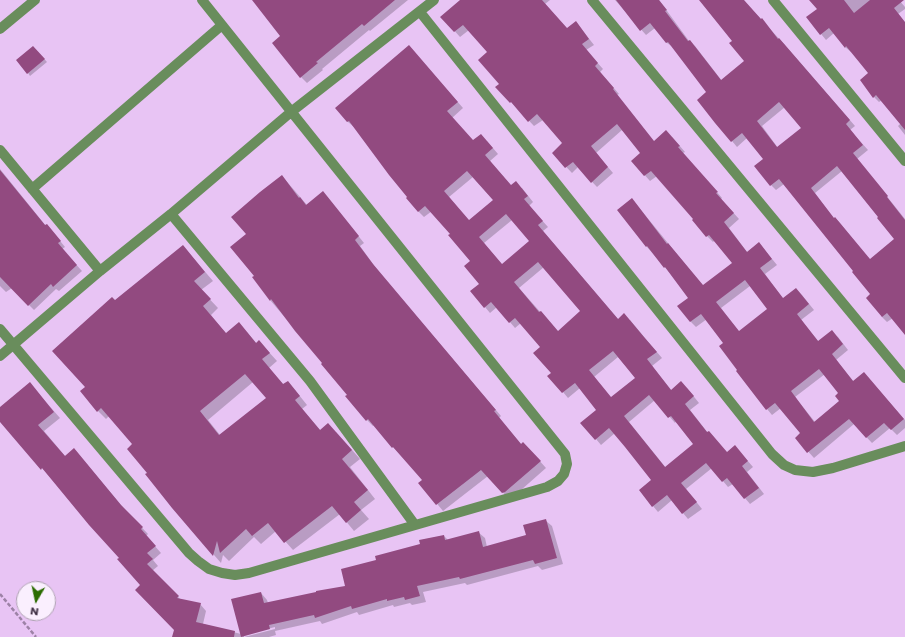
<!DOCTYPE html>
<html>
<head>
<meta charset="utf-8">
<style>
	body { margin:0 }
	#map { position:relative; width:905px; height:637px; overflow:hidden; background:#e8c4f4; font-family:Poppins,sans-serif }
	canvas { display:block }
	.north { position:absolute; left:16px; top:581px; width:40px; height:40px; box-sizing:border-box; background:#faeffe; border:1px solid #b0a3b4; border-radius:50%; rotate:189deg; font-size:11px; font-weight:700; line-height:16px; text-align:center; color:#413246 }
	.north::after { content:''; display:block; margin:auto; width:14px; height:18px; background:#2b6c01; clip-path:polygon(50% 0,100% 100%,50% 72%,0 100%) }
</style>
</head>
<body>
<div id="map">
<canvas width="905" height="637"></canvas>
<div class="north">N</div>
</div>
<script>
const g = document.querySelector('canvas').getContext('2d');
g.lineJoin = 'round';
function paint(path, color) { g.fillStyle = color; g.fill(path, 'evenodd'); }
const shape = rows => new Path2D(rows.map(r => 'M' + r).join(''));
function strokePath(path, color, width, dash) { g.strokeStyle = color; g.lineWidth = width; g.lineCap = dash ? 'butt' : 'round'; g.setLineDash(dash || []); g.stroke(path); }
paint(shape([
	[264,0,408,0,370,31,369,30,322,69,323,70,307,83,301,77],
	[462,0,550,0,545,4,567,29,576,22,594,45,586,50,603,69,600,72,619,94,617,95,654,142,672,137,685,152,683,153,722,198,721,199,739,219,729,228,747,252,759,243,777,265,765,274,783,299,796,289,802,295,814,310,801,320,819,342,832,332,838,337,848,350,836,360,854,382,869,379,905,420,905,428,897,435,890,428,872,443,854,424,814,458,796,438,801,434,781,408,772,415,767,409,738,370,725,343,707,319,696,327,691,322,678,306,689,298,670,273,647,247,619,210,632,199,703,286,733,263,715,240,713,242,707,236,693,220,695,219,657,176,650,181,632,161,641,153,622,130,596,153,613,173,597,187,578,167,572,173,553,153,564,144,543,120,534,126,497,87,500,84,489,52,469,30,460,37,442,17],
	[750,286,769,309,739,332,721,308],
	[825,374,839,393,840,401,815,422,795,397],
	[615,0,659,0,689,41,695,46,722,81,745,62,734,41,700,0,743,0,784,44,855,126,850,130,868,150,857,159,905,219,905,333,893,318,887,322,882,317,871,294,855,272,784,184,776,190,771,185,764,159,747,138,737,147,698,100,708,92,673,47,667,43,655,28,646,35],
	[785,107,802,129,778,148,762,126],
	[842,171,896,239,870,260,840,223,835,218,834,219,815,193],
	[810,0,899,0,905,7,905,9,898,14,905,23,905,135,898,126,901,123,882,100,879,102,874,97,861,80,870,74,851,51,851,52,845,47,834,33,826,40,808,18,818,10],
	[409,46,463,108,452,118,473,141,487,141,498,154,490,161,511,186,522,188,533,202,529,206,548,227,543,231,618,319,630,320,650,344,662,358,652,366,672,391,687,388,699,403,690,410,708,433,727,453,741,453,753,467,747,472,764,494,750,504,733,484,728,487,712,468,686,489,702,509,688,519,672,500,658,512,653,506,653,480,615,433,601,445,596,439,598,410,580,388,568,398,563,392,552,373,541,347,521,323,515,328,497,307,490,313,485,307,480,284,471,261,451,234,432,211,424,217,419,212,355,127,354,127,348,122,336,108],
	[473,177,494,201,469,221,449,197],
	[512,220,530,241,502,265,484,243],
	[544,267,581,311,558,332,519,288],
	[618,357,636,378,611,398,594,377],
	[655,400,675,423,676,421,694,444,666,468,629,422],
	[36,50,47,62,30,76,28,73],
	[0,169,46,226,52,231,65,247,62,249,82,271,59,291,56,289,34,310,12,288,6,292,0,286],
	[282,176,307,205,328,198,364,243,360,246,378,271,501,416,499,418,522,445,529,449,546,468,512,498,509,499,488,476,443,511,420,483,424,480,393,447,374,425,373,426,367,420,346,396,348,395,324,363,270,300,255,276,247,235],
	[183,246,213,281,201,290,218,308,211,315,226,334,247,332,257,344,267,350,277,361,269,368,284,385,295,390,307,405,302,409,321,431,336,432,360,459,350,467,375,499,361,510,369,519,354,531,340,514,293,550,276,531,261,544,254,537,229,561,223,555,221,563,173,508,149,473,134,445,109,416,106,419,98,411,87,387,115,302],
	[253,382,267,398,220,435,208,420],
	[30,384,60,418,44,431,65,456,74,449,127,512,148,534,146,536,161,553,153,560,158,566,152,571,181,600,200,604,206,611,203,624,241,634,261,593,267,600,268,603,347,587,377,560,444,536,448,540,478,532,485,538,487,547,528,536,545,520,552,526,563,564,542,570,538,566,467,585,465,583,423,592,426,602,412,605,410,603,394,607,393,605,359,615,357,612,322,624,320,621,275,631,276,635,269,637,173,637,175,630,121,558,0,420,0,408],
	[275,627,275,629,244,637,244,635]
]), '#0003');
paint(shape([
	[252,0,395,0,364,26,362,24,316,62,318,63,300,78,272,43,280,36],
	[460,0,542,0,567,28,576,21,589,39,582,44,598,63,595,66,614,88,613,89,654,141,666,130,680,146,678,147,718,192,716,193,734,213,724,222,747,252,759,242,772,259,760,268,783,298,796,288,809,304,797,314,818,341,832,330,843,344,832,354,853,381,864,372,904,419,891,430,884,423,866,438,849,419,807,453,795,438,800,433,775,403,766,410,736,371,737,370,719,346,723,343,701,314,690,322,677,306,688,298,665,267,664,268,647,246,646,247,617,210,632,198,667,244,668,243,703,285,732,263,709,235,706,237,692,220,693,219,651,171,644,176,631,161,640,153,617,124,591,146,608,167,591,183,573,162,565,168,552,153,562,143,537,114,528,122,511,102,510,103,495,87,499,84,478,60,487,52,463,25,454,32,440,17],
	[745,280,767,309,739,331,716,302],
	[819,369,838,393,835,396,839,401,814,422,791,391],
	[616,0,659,0,667,10,665,11,688,41,690,40,721,80,744,61,729,43,732,41,699,0,744,0,761,19,762,18,778,39,779,38,850,120,846,124,863,145,853,153,888,196,887,197,905,220,905,335,887,313,882,317,866,298,870,294,852,272,853,271,779,179,770,186,754,166,763,159,742,133,731,142,715,123,697,100,706,92,668,42,666,43,650,23,640,31],
	[779,102,801,128,777,147,757,121],
	[837,166,878,217,877,218,894,239,870,259,835,217,834,218,811,188],
	[809,0,844,0,854,13,870,0,904,0,894,8,905,22,905,130,876,95,873,98,860,80,868,73,846,46,845,48,829,28,820,35,806,17,817,9],
	[409,45,458,102,447,111,473,140,481,134,493,148,485,155,511,185,516,181,528,196,524,199,543,221,538,225,618,319,624,313,644,337,657,352,647,359,671,390,681,381,694,396,685,404,707,432,709,431,727,452,735,445,748,461,742,466,759,488,744,499,727,478,722,482,706,463,681,483,697,502,682,514,667,495,652,507,639,490,651,480,625,447,609,428,595,440,580,423,596,410,575,383,562,393,547,376,551,373,533,353,540,347,515,318,509,323,491,302,484,308,470,291,479,284,464,266,470,261,448,235,450,234,425,206,418,212,406,198,407,197,389,175,349,121,347,122,335,108],
	[467,171,493,200,469,220,444,191],
	[506,214,529,241,502,264,479,237],
	[538,262,580,311,558,331,541,311,539,312,514,282],
	[613,351,635,378,611,397,589,370],
	[649,395,668,418,671,416,693,444,665,467,624,416],
	[33,46,45,59,27,74,16,60],
	[0,170,45,225,47,224,61,241,58,243,77,265,53,287,51,284,28,306,0,277],
	[282,175,299,198,300,197,306,205,323,191,359,236,355,240,373,264,496,410,494,411,521,444,523,442,541,461,505,492,502,493,481,470,436,505,418,483,422,480,393,447,392,448,368,419,366,421,345,396,347,395,321,364,322,363,295,331,271,299,270,301,252,277,254,276,230,247,246,234,231,217,260,192],
	[183,245,205,272,194,281,211,299,203,306,226,333,239,322,256,343,259,340,270,353,262,359,283,384,288,381,300,396,295,400,320,430,328,423,352,450,342,459,368,490,354,502,361,510,346,523,332,506,284,543,268,523,252,536,246,529,220,553,217,541,213,556,172,508,145,474,147,473,127,449,132,444,101,408,97,412,80,391,85,387,52,351,112,297,115,300],
	[245,374,266,398,219,435,200,411],
	[30,382,54,412,38,425,65,456,74,448,121,505,143,527,141,529,156,546,147,553,153,559,147,564,179,596,177,598,201,603,196,622,235,631,234,637,172,637,174,630,135,590,140,585,117,559,119,558,89,525,42,468,41,470,0,422,0,407],
	[546,519,557,558,535,564,533,560,460,579,459,577,417,586,420,596,405,600,404,597,387,601,387,599,352,609,351,606,315,618,314,615,269,625,270,629,241,637,231,599,261,592,264,603,316,592,316,591,345,586,341,569,376,560,375,556,420,544,419,540,444,535,445,540,479,531,483,547,526,535,523,525]
]), '#924a80');
strokePath(shape([
	[0,594,36,637]
]), '#9d82a6', 2.5, [4, 2]);
strokePath(shape([
	[592,0,905,378],
	[773,0,905,161],
	[420,12,772,454,784,465,795,470,813,472,833,468,905,446],
	[0,29,35,0],
	[0,150,100,271],
	[32,189,222,25],
	[171,214,310,381,415,525],
	[0,329,189,553,198,561,209,569,222,573,235,575,249,573,547,487,558,481,564,474,567,464,565,454,202,0],
	[0,356,100,271,171,214,291,112,434,0]
]), '#698d5c', 10);
</script>
</body>
</html>
